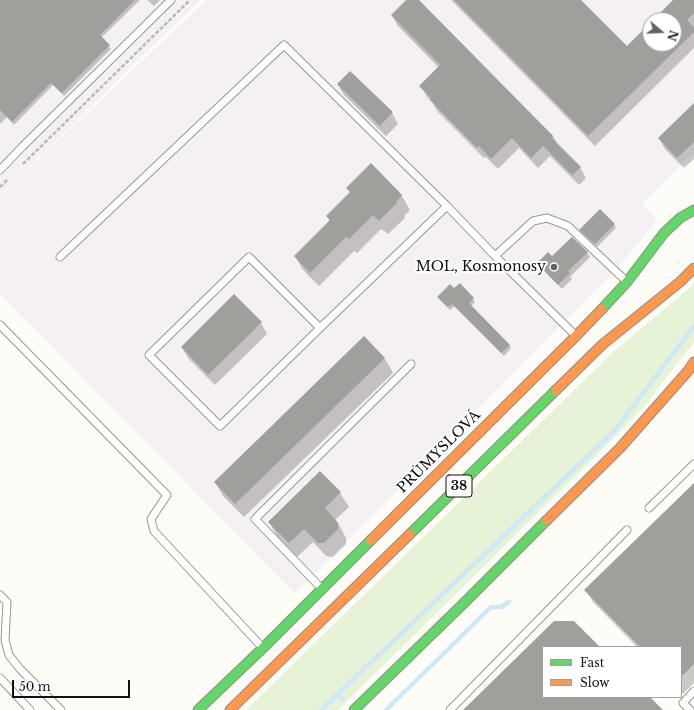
<!DOCTYPE html>
<html>
<head>
<meta charset="utf-8">
<style>
	body { margin:0 }
	#map { position:relative; width:694px; height:710px; overflow:hidden; background:#fdfcf7; font-family:"Libre Baskerville",serif }
	canvas { display:block }
	.legend { position:absolute; left:542px; top:646px; width:140px; height:52px; box-sizing:border-box; background:#fff; border:1px solid #a0a0a0; margin:0; padding:5px 7px; list-style:none; font-size:12px; color:#111 }
	.legend li { display:flex; align-items:center; gap:8px; height:20px }
	.legend b { width:20px; border:1px solid #a0a0a0 }
	.north { position:absolute; left:642px; top:12px; width:40px; height:40px; box-sizing:border-box; background:#fff; border:1px solid #a0a0a0; border-radius:50%; rotate:109deg; font-size:11px; font-weight:700; line-height:16px; text-align:center; color:#111 }
	.north::after { content:''; display:block; margin:auto; width:14px; height:18px; background:#646362; clip-path:polygon(50% 0,100% 100%,50% 72%,0 100%) }
	.scale { position:absolute; left:12px; top:680px; width:118px; height:18px; box-sizing:border-box; border:2px solid #111; border-top:0; padding-left:5px; font-size:12px; line-height:14px; white-space:nowrap; color:#111; -webkit-text-stroke:3px #fff; paint-order:stroke }
</style>
</head>
<body>
<div id="map">
<canvas width="694" height="710"></canvas>
<ul class="legend">
<li><b style="height:5px;background:#63d668"></b>Fast</li>
<li><b style="height:5px;background:#ff974d"></b>Slow</li>
</ul>
<div class="north">N</div>
<div class="scale">50 m</div>
</div>
<script>
const g = document.querySelector('canvas').getContext('2d');
g.lineJoin = 'round';
function paint(path, color) { g.fillStyle = color; g.fill(path, 'evenodd'); }
const shape = rows => new Path2D(rows.map(r => 'M' + r).join(''));
function strokePath(path, color, width, dash) { g.strokeStyle = color; g.lineWidth = width; g.lineCap = dash ? 'butt' : 'round'; g.setLineDash(dash || []); g.stroke(path); }
function write(font, color, halo, rows, align = 'center') {
  g.font = font + ' "Libre Baskerville",serif'; g.lineWidth = 4; g.setLineDash([]); g.textBaseline = 'middle'; g.strokeStyle = halo; g.fillStyle = color; for (const [text, x, y, turn = 0] of rows) {
    g.save(); g.translate(x, y); g.rotate((+turn || 0) * Math.PI / 180); g.textAlign = isNaN(turn) ? turn : align; if (halo) g.strokeText(text, 0, 0); g.fillText(text, 0, 0); g.restore();
  }
}
paint(shape([
	[0,0,201,0,0,195],
	[206,0,694,0,694,153,642,203,657,220,620,265,295,594,0,294,0,196],
	[650,20,674,20,674,44,650,44]
]), '#f5f0f3');
paint(shape([
	[694,283,694,342,643,408,593,459,338,710,246,710,613,352,692,286]
]), '#e7f3d7');
paint(shape([
	[0,0,140,0,101,38,111,49,64,96,53,85,14,125,7,117,0,124],
	[147,0,160,0,154,6],
	[407,0,418,0,553,136,558,145,580,167,586,178,579,185,550,156,538,168,519,148,498,169,486,157,484,158,437,111,433,103,427,97,421,86,439,68,398,26,392,15],
	[451,0,580,0,627,47,650,24,650,44,674,44,674,20,654,20,675,0,694,0,694,48,595,146],
	[350,72,392,113,398,124,386,136,344,95,338,85],
	[694,104,694,159,684,168,665,149,659,138],
	[371,165,402,196,410,210,404,216,405,218,388,234,381,229,357,253,354,251,319,286,303,270,295,256,330,222,327,216,350,193,348,188],
	[614,225,616,228,597,247,582,233,580,230],
	[587,252,590,257,570,277,572,279,562,289,541,268,538,263,552,257],
	[460,285,473,299,475,302,471,306,509,345,511,348,504,356,455,306,450,310,440,300],
	[261,323,267,334,215,385,188,358,182,347],
	[364,338,385,359,393,373,244,517,223,496,215,482],
	[320,472,340,493,349,507,335,520,338,523,346,538,346,544,333,557,326,556,313,542,297,557,277,536,269,522],
	[694,484,694,683,683,694,681,692,681,647,637,647,593,602,586,590]
]), '#0003');
strokePath(shape([
	[338,694,343,699],
	[321,710,615,430,694,326],
	[386,710,491,607,501,607,509,602]
]), '#cde8f7', 4.5);
paint(shape([
	[0,0,135,0,100,35,110,45,62,93,51,83,12,122,0,110],
	[406,0,419,0,553,136,552,138,581,167,572,175,543,146,531,158,512,138,491,159,479,146,477,148,430,100,431,98,419,86,440,65,391,15],
	[454,0,581,0,627,46,650,23,650,44,674,44,674,20,653,20,673,0,694,0,694,13,687,20,694,28,694,32,588,136],
	[350,71,393,112,380,126,337,84],
	[694,103,694,142,677,158,658,138],
	[371,163,402,195,396,202,397,203,379,221,373,215,349,239,346,237,310,273,294,256,330,220,326,216,350,192,346,188],
	[600,209,615,224,595,244,579,230],
	[572,237,588,252,568,271,570,273,558,285,537,263,548,252,552,256],
	[460,283,474,298,469,303,510,345,501,353,452,304,448,307,437,297,450,284,454,288],
	[234,294,262,322,208,375,181,347],
	[364,336,385,358,235,504,214,482],
	[320,471,341,492,325,508,338,523,338,529,324,543,318,543,304,529,289,543,268,522],
	[694,483,694,664,681,677,681,647,640,647,584,590],
	[554,621,574,621,600,647,543,647,543,697,650,697,663,710,463,710]
]), '#a19f9c');
const lane = shape([
	[0,170,22,147,171,0],
	[495,256,533,221,547,218,568,226,626,281],
	[60,257,284,45,447,206,495,256,574,334],
	[0,325,167,495,151,519,154,531,261,646],
	[320,328,249,257,149,355,220,426,320,328,447,206],
	[649,508,694,464],
	[321,588,255,519,411,364],
	[0,595,7,602,5,640,9,655,20,669,61,710],
	[0,678,30,710],
	[450,710,627,530],
	[690,710,683,703,694,691]
]);
const fast = shape([
	[602,309,627,282,664,233,680,218,694,210],
	[410,534,556,390],
	[198,710,263,648,371,540],
	[354,710,462,605,547,520]
]);
const slow = shape([
	[556,390,603,344,680,282,694,268],
	[547,520,620,448,688,371,694,362],
	[371,540,576,336,602,309],
	[230,710,410,534]
]);
strokePath(lane, '#979795', 9);
strokePath(fast, '#8e8d8b', 11);
strokePath(slow, '#8e8d8b', 11);
strokePath(shape([
	[23,164,190,0],
	[0,187,8,179]
]), '#b9b9b8', 2.5, [4, 2]);
strokePath(lane, '#fffffe', 7);
strokePath(fast, '#63d668', 9);
strokePath(slow, '#ff974d', 9);
for (const [x, y, r, color] of [
	[554,267,4,"#646362"]
]) { const dot = new Path2D(); dot.arc(x, y, r, 0, 2 * Math.PI); g.fillStyle = color; g.fill(dot); strokePath(dot, '#fff', 1.5); }
for (const [x, y, w] of [
	[459,486,26]
]) { const box = new Path2D(); box.roundRect(x - w / 2, y - 11, w, 22, 3); g.fillStyle = '#fff'; g.fill(box); strokePath(box, '#111', 1); }
write('bold 13px', '#111', null, [
	["38",459,486]
]);
write('14px', '#111', '#fff', [
	["MOL, Kosmonosy",546,267]
], 'right');
write('14px', '#111', '#fff', [
	["PRŮMYSLOVÁ",439,452,-45]
]);
</script>
</body>
</html>
